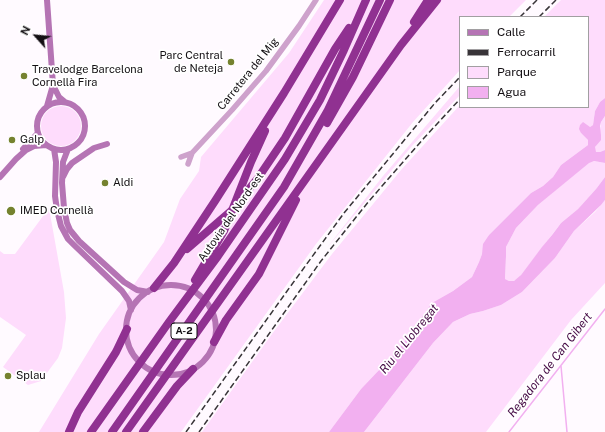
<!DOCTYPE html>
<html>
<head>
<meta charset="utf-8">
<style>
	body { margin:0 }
	#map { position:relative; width:605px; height:432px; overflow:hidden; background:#fffaff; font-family:"Public Sans",sans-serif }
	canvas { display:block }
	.legend { position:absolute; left:459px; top:16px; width:130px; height:92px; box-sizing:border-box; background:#fff; border:1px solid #a19fa1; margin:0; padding:5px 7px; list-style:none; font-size:12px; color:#130f13 }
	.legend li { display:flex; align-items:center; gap:8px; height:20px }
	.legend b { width:20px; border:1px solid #a19fa1 }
	.north { position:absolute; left:16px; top:16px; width:40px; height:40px; -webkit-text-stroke:3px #fff; paint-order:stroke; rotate:297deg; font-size:11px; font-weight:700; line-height:16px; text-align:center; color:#130f13 }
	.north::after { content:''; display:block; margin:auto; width:14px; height:18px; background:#130f13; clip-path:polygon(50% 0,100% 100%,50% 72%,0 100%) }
</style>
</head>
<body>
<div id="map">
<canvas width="605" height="432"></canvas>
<ul class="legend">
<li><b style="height:5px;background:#b574b4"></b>Calle</li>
<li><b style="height:5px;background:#383438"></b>Ferrocarril</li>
<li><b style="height:11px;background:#fedcfc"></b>Parque</li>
<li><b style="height:11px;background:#f2b0f0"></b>Agua</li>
</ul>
<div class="north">N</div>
</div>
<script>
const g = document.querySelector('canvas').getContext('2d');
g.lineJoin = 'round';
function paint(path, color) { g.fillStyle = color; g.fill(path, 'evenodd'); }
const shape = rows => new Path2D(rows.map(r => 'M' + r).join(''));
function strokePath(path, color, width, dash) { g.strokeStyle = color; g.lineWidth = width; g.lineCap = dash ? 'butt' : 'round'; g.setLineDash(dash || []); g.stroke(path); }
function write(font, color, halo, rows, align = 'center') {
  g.font = font + ' "Public Sans",sans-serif'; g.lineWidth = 3.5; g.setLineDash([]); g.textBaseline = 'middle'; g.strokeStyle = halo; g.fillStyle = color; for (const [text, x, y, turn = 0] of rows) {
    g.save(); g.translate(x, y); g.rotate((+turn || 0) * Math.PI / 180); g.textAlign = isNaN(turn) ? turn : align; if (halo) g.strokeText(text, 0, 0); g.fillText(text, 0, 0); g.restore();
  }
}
paint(shape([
	[324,0,526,0,509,17,460,17,460,70,413,122,316,244,181,432,39,432,99,334,164,242,180,199,199,171,201,157,289,53],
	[561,0,605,0,605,98,600,102,595,111,593,125,581,133,588,140,588,145,561,165,553,177,543,186,531,193,489,235,479,262,472,277,453,291,436,301,399,349,361,389,329,432,202,432,272,334,332,254,401,170,460,105,460,107,588,107,588,17,544,17],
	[460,86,460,95,412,146,326,249,383,176],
	'41 126a20 20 0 1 1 40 0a20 20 0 1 1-40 0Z',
	[605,116,605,150,600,152,595,152,595,147,601,135,600,131,601,122],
	[594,161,605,163,605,177,596,189,578,209,561,223,518,279,514,281,509,281,505,279,506,256,506,247,516,228,538,205,589,162],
	[605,200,605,283,571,320,486,432,364,432,433,343,453,322,470,314,483,311,501,305,522,292,555,258,574,231,595,212],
	[49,208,64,292,66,318,62,348,58,358,41,381,28,385,3,367,26,335,0,317,0,251,4,254,15,254]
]), '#fedcfc');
paint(shape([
	[605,98,605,116,601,122,600,126,601,135,601,140,595,147,596,152,600,152,605,150,605,163,594,161,589,163,538,205,516,228,506,247,506,256,505,279,509,281,514,281,521,275,542,247,552,235,561,223,578,209,596,189,605,177,605,200,601,205,574,231,555,258,522,292,501,305,483,311,470,314,453,322,433,343,364,432,329,432,361,389,399,349,432,303,453,291,472,277,479,262,482,254,483,244,489,235,531,193,543,186,553,177,561,165,588,145,588,140,581,133,579,129,580,125,583,122,590,127,593,125,595,111,600,102]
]), '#f2b0f0');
strokePath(shape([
	[561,366,567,432],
	[509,432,605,309]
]), '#f2b0f0', 1.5);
strokePath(shape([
	[181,157,192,153],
	[188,164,192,153,232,110,266,71,299,26,316,0]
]), '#cea2cc', 5.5);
strokePath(shape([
	[47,0,53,85,47,106],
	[53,85,59,97,65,102],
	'37 126a24 24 0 1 1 48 0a24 24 0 1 1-48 0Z',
	[23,149,38,133],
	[54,149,56,162,55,196,57,210,61,226,68,239,74,245,122,291,129,301,131,310],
	[68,149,63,162,62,183,64,208,67,223,70,230,79,241,124,282,137,290,148,292],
	[0,177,16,159,26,150,34,146,46,145],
	[63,177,67,169,72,163,94,148,107,144],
	'126 330a45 45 0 1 1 90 0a45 45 0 1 1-90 0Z'
]), '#b574b4', 6);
strokePath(shape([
	[414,22,428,0],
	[327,123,353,77,390,0],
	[187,249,231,211,258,178,285,138,335,49,349,28],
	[195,280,224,231,251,162,265,131],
	[154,288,174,263,215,201,284,93,340,0],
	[214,342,226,320,259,274,296,200],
	[69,432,78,412,116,352,127,329],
	[91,432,169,322,218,256,285,159,320,100,344,50,366,0],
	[112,432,284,187,328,110,380,0],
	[126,432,401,45,437,0],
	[143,432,177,386,193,369]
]), '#903191', 8);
strokePath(shape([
	[520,17,537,0],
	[539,17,556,0],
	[186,432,290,287,344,213,435,103,460,77],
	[199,432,321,261,369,201,424,138,460,99]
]), '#383438', 1.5, [6, 3]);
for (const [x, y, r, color] of [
	[231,62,4,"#75822f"],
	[24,76,4,"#75822f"],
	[12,140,4,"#75822f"],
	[105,183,4,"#75822f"],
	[11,211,5,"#75822f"],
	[8,376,4,"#75822f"]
]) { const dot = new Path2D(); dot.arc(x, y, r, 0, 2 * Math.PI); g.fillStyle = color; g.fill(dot); strokePath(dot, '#fff', 1.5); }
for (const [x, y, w] of [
	[184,331,26]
]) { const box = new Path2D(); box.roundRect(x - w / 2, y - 8, w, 16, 3); g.fillStyle = '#fff'; g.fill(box); strokePath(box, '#130f13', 1); }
write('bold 10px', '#130f13', null, [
	["A-2",184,331]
]);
write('11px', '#130f13', '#fff', [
	["Parc Central",223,56,"right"],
	["de Neteja",223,69,"right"],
	["Travelodge Barcelona",32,70],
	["Cornellà Fira",32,83],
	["Galp",20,140],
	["Aldi",113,183],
	["IMED Cornellà",20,211],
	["Splau",16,376]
], 'left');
write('11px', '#130f13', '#fff', [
	["Carretera del Mig",248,74,-51],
	["Autovia del Nord-est",231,217,-55]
]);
write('italic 12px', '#460c46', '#fff', [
	["Riu el Llobregat",409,339,-51],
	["Regadora de Can Gibert",550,365,-52]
]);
</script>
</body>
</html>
